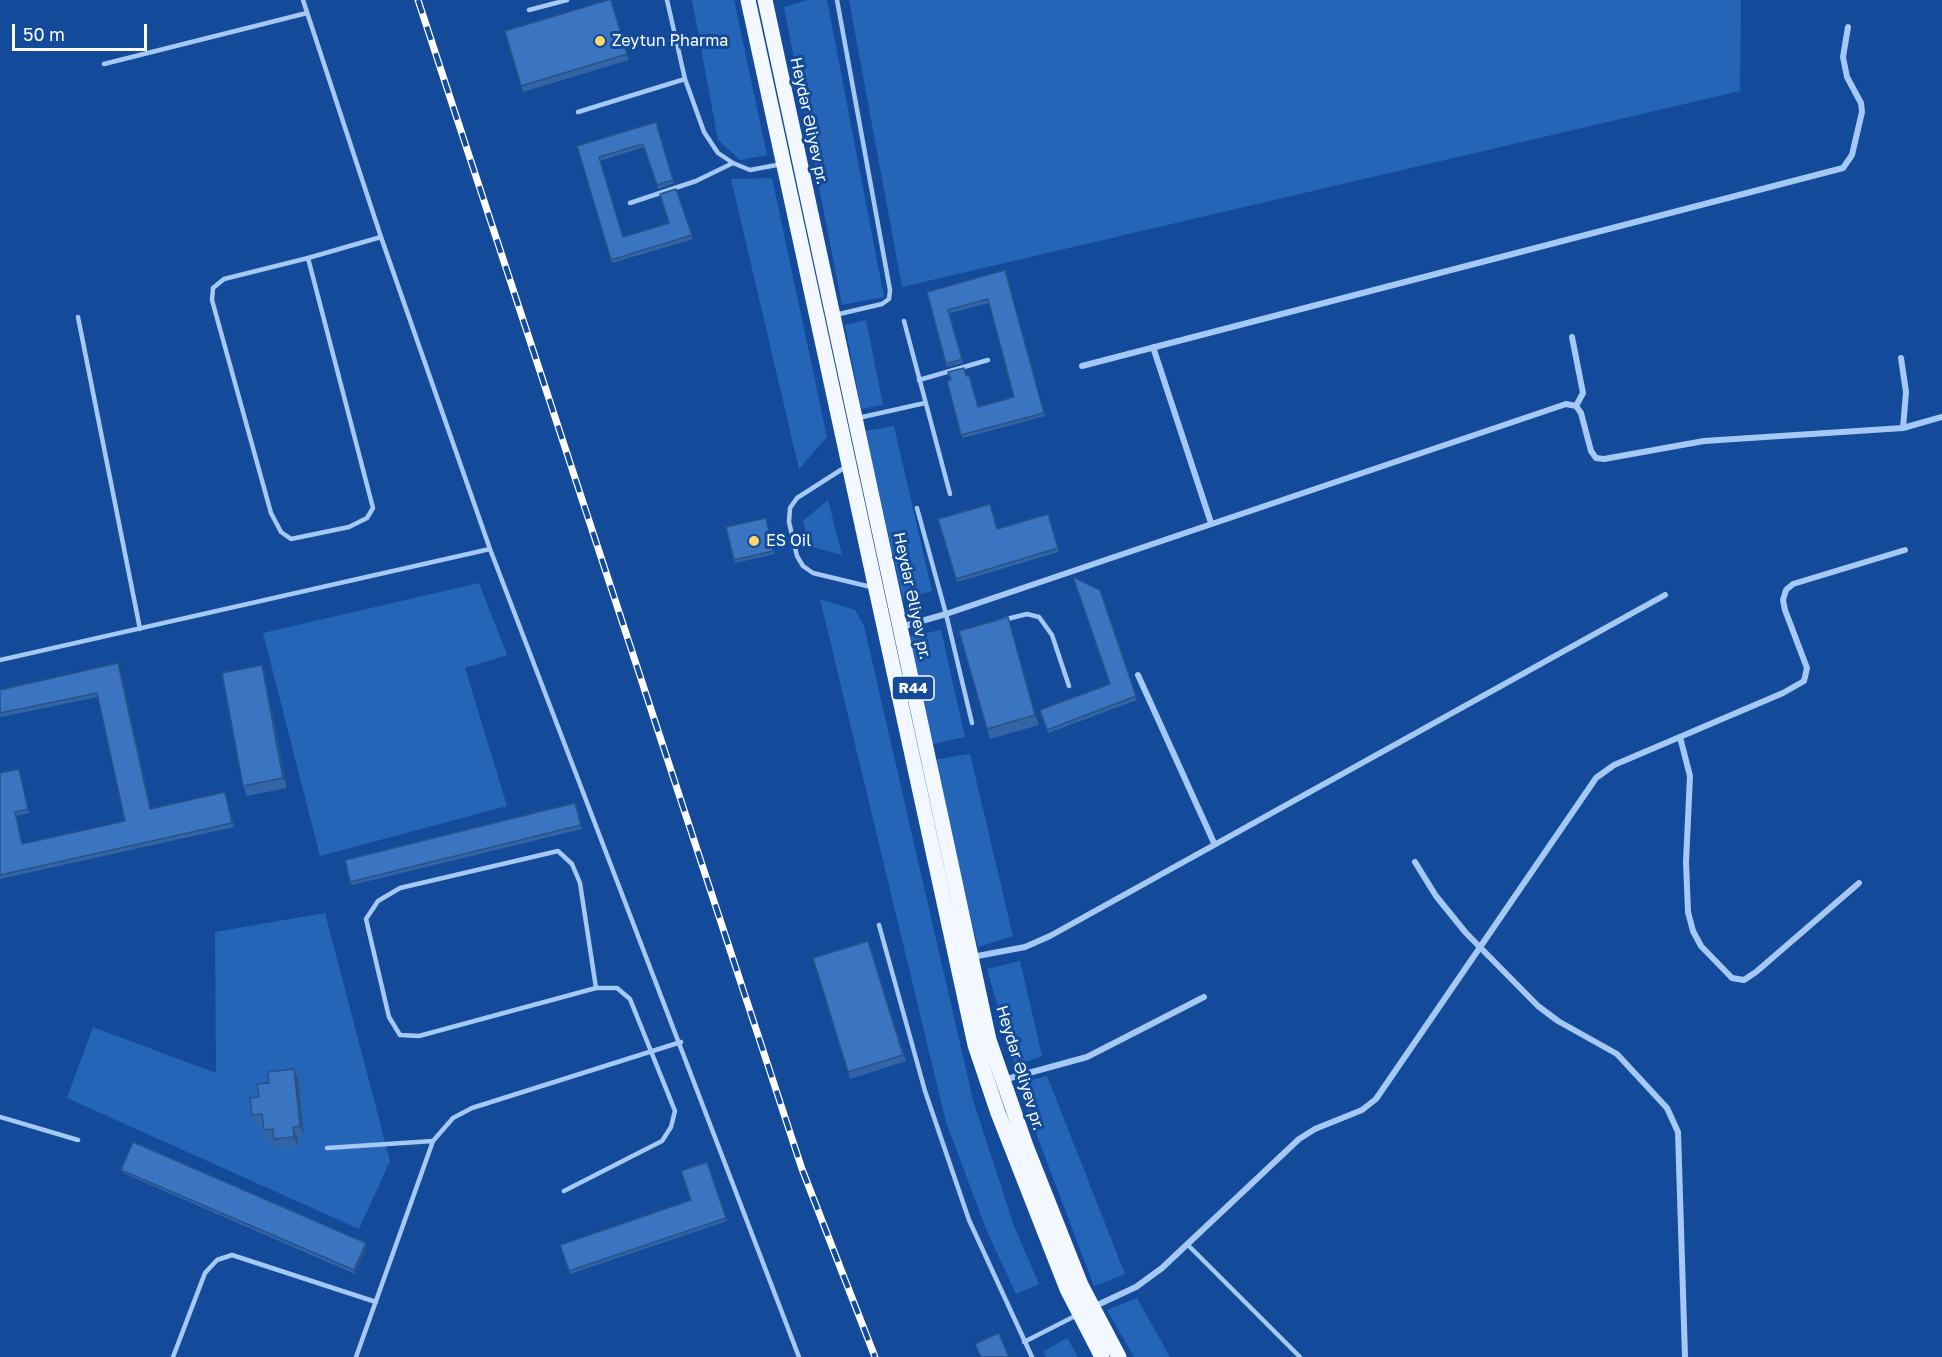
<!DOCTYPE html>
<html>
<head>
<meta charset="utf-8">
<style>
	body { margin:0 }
	#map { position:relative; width:1942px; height:1357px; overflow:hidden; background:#134b9a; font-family:"Golos Text",sans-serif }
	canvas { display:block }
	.scale { position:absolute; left:12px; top:24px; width:135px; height:27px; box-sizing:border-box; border:3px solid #fff; border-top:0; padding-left:8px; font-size:18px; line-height:21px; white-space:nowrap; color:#fff; -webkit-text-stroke:4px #134b9a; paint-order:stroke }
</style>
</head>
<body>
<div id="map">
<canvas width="1942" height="1357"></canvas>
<div class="scale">50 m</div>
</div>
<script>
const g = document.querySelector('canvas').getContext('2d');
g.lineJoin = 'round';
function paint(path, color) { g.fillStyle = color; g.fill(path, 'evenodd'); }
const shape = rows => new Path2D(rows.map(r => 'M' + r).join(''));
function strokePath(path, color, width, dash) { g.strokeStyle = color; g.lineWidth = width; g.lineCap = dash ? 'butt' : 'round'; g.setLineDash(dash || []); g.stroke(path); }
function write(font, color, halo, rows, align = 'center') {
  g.font = font + ' "Golos Text",sans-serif'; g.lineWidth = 6; g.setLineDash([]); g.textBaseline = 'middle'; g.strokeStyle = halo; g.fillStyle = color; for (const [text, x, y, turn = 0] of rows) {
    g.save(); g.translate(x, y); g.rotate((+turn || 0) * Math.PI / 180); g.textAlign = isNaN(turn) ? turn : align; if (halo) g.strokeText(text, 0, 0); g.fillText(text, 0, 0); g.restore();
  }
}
paint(shape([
	[692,0,734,0,767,155,740,160,718,140],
	[808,0,827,0,884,297,842,305,784,7],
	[849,0,1741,0,1740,91,902,287],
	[772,178,827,437,799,469,731,179],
	[866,320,883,405,861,409,845,325],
	[894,426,932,591,903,599,865,431],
	[828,500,842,555,809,546,803,521],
	[479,583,507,655,465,668,507,806,320,856,263,633],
	[820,599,855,610,864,626,973,1100,1014,1226,1039,1284,1016,1294,986,1229,946,1122],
	[941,630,965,737,929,745,906,637],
	[970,754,1013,936,978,947,932,760],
	[325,913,390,1161,359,1229,67,1098,93,1027,216,1073,215,932],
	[1020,961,1042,1056,1015,1066,987,969],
	[1047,1076,1125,1274,1094,1286,1017,1083],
	[1137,1298,1170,1357,1134,1357,1107,1310],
	[1067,1338,1078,1357,1046,1357,1043,1352]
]), '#2565b8');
strokePath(shape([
	[303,0,381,237,490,549,799,1357],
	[667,0,685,79,704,132,718,153,733,163,750,170,782,164],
	[529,10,567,0],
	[104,64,307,13],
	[578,112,685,79],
	[630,203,696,181,733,163],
	[308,258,224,279,213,288,212,300,271,513,281,532,291,539,349,527,367,518,373,508,308,258,381,237],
	[835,315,882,304,889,299,890,290,837,0],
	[78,317,140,629],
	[904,321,950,494],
	[919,380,988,360],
	[858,418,925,403],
	[847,466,797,498,790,508,789,522,797,556,803,566,813,573,871,587],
	[917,508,946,614,972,723],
	[1003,620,1027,614,1039,617,1052,635,1069,686],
	[0,660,490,549],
	[879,925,925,1091,969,1220,1032,1357],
	[0,1117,78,1140],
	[327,1148,433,1141],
	[564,1191,662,1141,671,1127,675,1111,630,999,617,988,596,988,419,1036,400,1035,389,1017,366,919,378,901,400,888,558,851,572,864,580,883,596,988],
	[1187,1244,1300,1357],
	[1024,1342,1077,1315],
	[173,1357,205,1273,217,1260,232,1255,376,1302],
	[356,1357,433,1141,453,1118,472,1108,681,1042]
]), '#a6c8f4', 4.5);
strokePath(shape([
	[1572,337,1583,393,1576,406],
	[1153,347,1211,523],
	[1901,358,1906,392,1903,428],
	[1082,366,1843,168,1852,155,1862,112,1861,103,1847,77,1843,57,1848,27],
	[901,627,946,614,1566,404,1576,406,1581,413,1591,451,1596,458,1604,459,1704,441,1903,428,1942,417],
	[1138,675,1214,843],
	[1680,737,1690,776,1686,862,1688,912,1693,931,1701,946,1732,978,1744,980,1756,972,1859,883],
	[1415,862,1436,896,1466,933,1538,1006,1558,1021,1617,1054,1667,1108,1678,1132,1685,1357],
	[972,957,1025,947,1050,936,1665,595],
	[1003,1080,1087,1057,1204,997],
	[1093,1307,1136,1287,1162,1268,1299,1139,1315,1129,1362,1110,1376,1099,1596,778,1614,765,1783,693,1804,681,1807,668,1785,610,1783,600,1786,590,1793,584,1905,550]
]), '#a6c8f4', 6);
strokePath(shape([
	[748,0,975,1045,998,1113,1067,1289,1102,1357],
	[765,0,989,1040,1026,1146,1081,1285,1119,1357]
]), '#f3f7ff', 15);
const rail = shape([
	[418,0,802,1169,875,1357]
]);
strokePath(rail, '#fff', 7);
strokePath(rail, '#134b9a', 4.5, [14]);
paint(shape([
	[613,6,629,60,523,92,521,86],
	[656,122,674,183,658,189,644,147,600,161,623,237,669,223,676,189,693,239,612,263,577,146],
	[1006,274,1045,416,963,438,961,435,967,376,978,407,1014,397,989,303,950,313,963,363,947,367,927,292],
	[1048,514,1059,552,957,582,938,519,998,529],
	[767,521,775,554,735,563,734,560],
	[1100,590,1137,700,1048,733,1040,710,1110,684],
	[1011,627,1039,725,990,739,987,729],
	[118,663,151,809,225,792,234,827,0,879,0,773,19,769,20,772,29,813,16,816,22,844,125,821,98,697,0,717,0,690],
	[262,665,265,676,287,788,247,796,243,786],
	[577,806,582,829,352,885,350,882],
	[868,941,906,1061,850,1079,848,1072],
	[294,1069,298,1079,304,1136,297,1137,298,1147,278,1149,274,1140,267,1140,264,1130,263,1125,256,1125,252,1115,259,1097,269,1083],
	[707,1162,727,1221,570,1274,560,1245,691,1200],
	[121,1170,367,1246,355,1274,123,1173]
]), '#3365a6');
paint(shape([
	[1008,617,1011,627,1039,725,1035,715],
	[118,663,120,667,152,813,150,809],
	[262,665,265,676,287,788,283,778],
	[294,1069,298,1079,304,1136,300,1126],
	[293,1127,297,1137,298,1147,294,1137],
	[366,1243,367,1246,355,1274,354,1270]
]), '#295287');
const building = shape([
	[608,0,611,0,627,54,521,86,505,31,608,0],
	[656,122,673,180,657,185,643,144,599,157,623,237,669,223,660,194,676,189,692,235,611,260,577,146,656,122],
	[1005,270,1044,413,961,435,947,381,951,380,948,372,964,368,966,376,969,375,978,407,1014,397,988,299,948,310,962,359,946,364,927,292,1005,270],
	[990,504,997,529,1048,514,1058,548,956,579,938,519,990,504],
	[766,518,773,551,734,560,726,527,766,518],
	[1073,577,1100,590,1136,696,1047,730,1040,710,1110,684,1073,577],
	[1008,617,1035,715,987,729,959,631,1008,617],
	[118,663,150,809,225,792,232,823,0,875,0,773,19,769,28,809,15,812,22,844,125,821,97,693,0,713,0,690,118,663],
	[262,665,283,778,243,786,222,673,262,665],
	[575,803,581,825,350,882,345,860,575,803],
	[868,941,903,1055,848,1072,813,958,868,941],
	[294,1069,300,1126,293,1127,294,1137,274,1139,273,1129,264,1130,262,1114,252,1115,250,1098,259,1097,257,1084,269,1083,268,1072,294,1069],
	[133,1142,366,1243,354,1270,121,1170,133,1142],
	[707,1162,726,1218,569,1271,560,1245,691,1200,681,1171,707,1162],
	[999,1333,1009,1357,981,1357,975,1344,999,1333]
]);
paint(building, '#3b75c1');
strokePath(building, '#295287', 1.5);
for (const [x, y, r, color] of [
	[600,41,6,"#ffd669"],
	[754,541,6,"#ffd669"]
]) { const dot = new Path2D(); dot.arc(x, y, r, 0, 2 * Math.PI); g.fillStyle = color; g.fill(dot); strokePath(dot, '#134b9a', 2); }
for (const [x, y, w] of [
	[913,688,42]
]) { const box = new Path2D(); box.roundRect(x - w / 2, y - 12, w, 24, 4.5); g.fillStyle = '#134b9a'; g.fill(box); strokePath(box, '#fff', 1.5); }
write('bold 15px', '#fff', null, [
	["R44",913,688]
]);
write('16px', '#fff', '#134b9a', [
	["Zeytun Pharma",612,41],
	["ES Oil",766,541]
], 'left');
write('16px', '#fff', '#134b9a', [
	["Heydər Əliyev pr.",809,121,78],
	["Heydər Əliyev pr.",912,596,78],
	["Heydər Əliyev pr.",1020,1068,73]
]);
</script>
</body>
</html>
